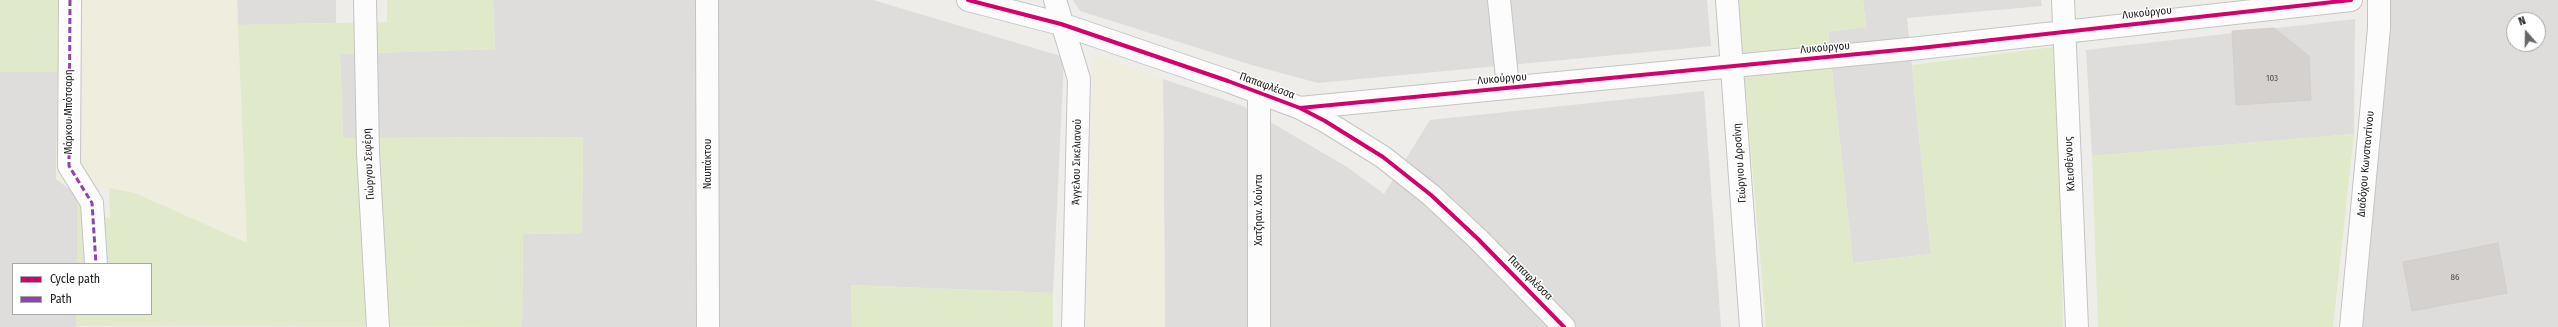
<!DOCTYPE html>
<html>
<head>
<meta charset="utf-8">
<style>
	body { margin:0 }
	#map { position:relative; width:2558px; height:327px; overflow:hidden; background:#efedea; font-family:"Fira Sans Condensed",sans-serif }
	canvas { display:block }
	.legend { position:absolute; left:12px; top:263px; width:140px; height:52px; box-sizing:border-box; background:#fff; border:1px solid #a6a6a6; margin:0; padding:5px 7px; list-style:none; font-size:12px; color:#212121 }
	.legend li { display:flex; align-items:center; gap:8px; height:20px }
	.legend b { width:20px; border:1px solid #a6a6a6 }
	.north { position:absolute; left:2506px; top:12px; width:40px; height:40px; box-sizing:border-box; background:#fff; border:1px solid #a6a6a6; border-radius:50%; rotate:340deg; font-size:11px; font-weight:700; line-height:16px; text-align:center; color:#212121 }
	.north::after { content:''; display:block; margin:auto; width:14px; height:18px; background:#696867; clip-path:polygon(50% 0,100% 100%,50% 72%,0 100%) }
</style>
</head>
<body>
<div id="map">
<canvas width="2558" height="327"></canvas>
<ul class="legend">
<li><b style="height:5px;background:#d6006c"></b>Cycle path</li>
<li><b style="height:5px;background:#8e44ad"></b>Path</li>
</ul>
<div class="north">N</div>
</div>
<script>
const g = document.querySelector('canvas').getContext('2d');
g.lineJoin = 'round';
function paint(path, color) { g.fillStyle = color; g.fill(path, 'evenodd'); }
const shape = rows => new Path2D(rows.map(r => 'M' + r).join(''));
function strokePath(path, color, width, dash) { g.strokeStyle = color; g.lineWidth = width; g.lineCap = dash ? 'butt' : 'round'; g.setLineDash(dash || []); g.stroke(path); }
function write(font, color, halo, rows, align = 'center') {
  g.font = font + ' "Fira Sans Condensed",sans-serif'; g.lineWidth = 3; g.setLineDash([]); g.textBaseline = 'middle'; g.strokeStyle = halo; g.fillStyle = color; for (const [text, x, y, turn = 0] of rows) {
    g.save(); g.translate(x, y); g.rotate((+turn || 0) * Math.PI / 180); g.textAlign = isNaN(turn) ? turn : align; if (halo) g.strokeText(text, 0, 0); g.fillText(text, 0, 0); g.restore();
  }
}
paint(shape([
	[237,0,336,0,336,23,238,25],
	[493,0,873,0,1064,57,1053,293,851,285,852,327,522,327,523,234,582,233,583,137,343,138,340,54,495,49],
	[1073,0,1707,0,1711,46,1318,83,1255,66,1080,11],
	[1863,0,2041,0,2042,6,1907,18,1931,254,1853,263,1828,32,1866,27],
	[2387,0,2558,0,2558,327,2354,327],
	[2514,20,2538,20,2538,44,2514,44],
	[2355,19,2354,134,2092,156,2086,50],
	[0,72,59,72,56,179,77,195,77,264,13,264,13,314,76,314,76,327,0,327],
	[1163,79,1243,106,1347,167,1384,194,1430,120,1704,91,1721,327,1165,327]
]), '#dedddb');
paint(shape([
	[59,0,237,0,247,244,135,193,56,179],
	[1094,55,1163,79,1165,327,1086,327]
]), '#eeedde');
paint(shape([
	[0,0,59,0,59,72,0,72],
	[387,0,493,0,495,49,340,54,343,138,583,137,582,233,523,234,522,327,76,326,76,314,151,314,151,264,77,264,77,203,110,219,109,188,135,193,247,243,238,25,387,22],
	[1738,0,1863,0,1866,27,1828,32,1853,263,1931,254,1912,65,2053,47,2060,158,2063,327,1766,327],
	[2354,134,2333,327,2098,327,2092,156],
	[851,285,1053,293,1053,327,852,327]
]), '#e0eacb');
const building = shape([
	[2274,28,2309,56,2311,100,2236,105,2232,31,2274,28],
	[2498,243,2507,293,2412,311,2403,262,2498,243]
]);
paint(building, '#d4d1cf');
strokePath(building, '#d2cecb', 1);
const street = shape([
	[70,0,69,166,92,203,96,264],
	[365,0,368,153,378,327],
	[707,0,708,327],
	[968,0,1061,24,1228,81,1300,108,1325,121,1383,157,1431,195,1478,239,1564,327],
	[1055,0,1079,79,1073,327],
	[1499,0,1508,87],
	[1727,0,1751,327],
	[2063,0,2077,327],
	[1300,108,1920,48,2351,0],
	[1259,327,1259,93],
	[2351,327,2379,28,2379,0]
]);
strokePath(street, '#c5c4c2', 24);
strokePath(street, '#fdfcfc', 22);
strokePath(shape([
	[70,0,69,166,92,203,96,264]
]), '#8e44ad', 3, [6, 3]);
strokePath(shape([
	[968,0,1061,24,1228,81,1300,108,1325,121,1383,157,1431,195,1478,239,1564,327],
	[1300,108,1920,48,2351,0]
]), '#d6006c', 4);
write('9px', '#4e4d4c', null, [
	["103",2272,78],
	["86",2455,277]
]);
write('11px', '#212121', '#fff', [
	["Λυκούργου",2147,13,-6],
	["Λυκούργου",1825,48,-5],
	["Λυκούργου",1502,79,-5],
	["Παπαφλέσσα",1267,86,20],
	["Μάρκου Μπότσαρη",69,112,-90],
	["Άγγελου Σικελιανού",1077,162,-89],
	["Γεώργιου Δροσίνη",1740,163,-94],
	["Γιώργου Σεφέρη",369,164,-93],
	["Ναυπάκτου",708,164,-90],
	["Κλεισθένους",2070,164,-93],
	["Διαδόχου Κωνσταντίνου",2366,164,-85],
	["Χατζηαν. Χούντα",1259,210,-90],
	["Παπαφλέσσα",1530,278,45]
]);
</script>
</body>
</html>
